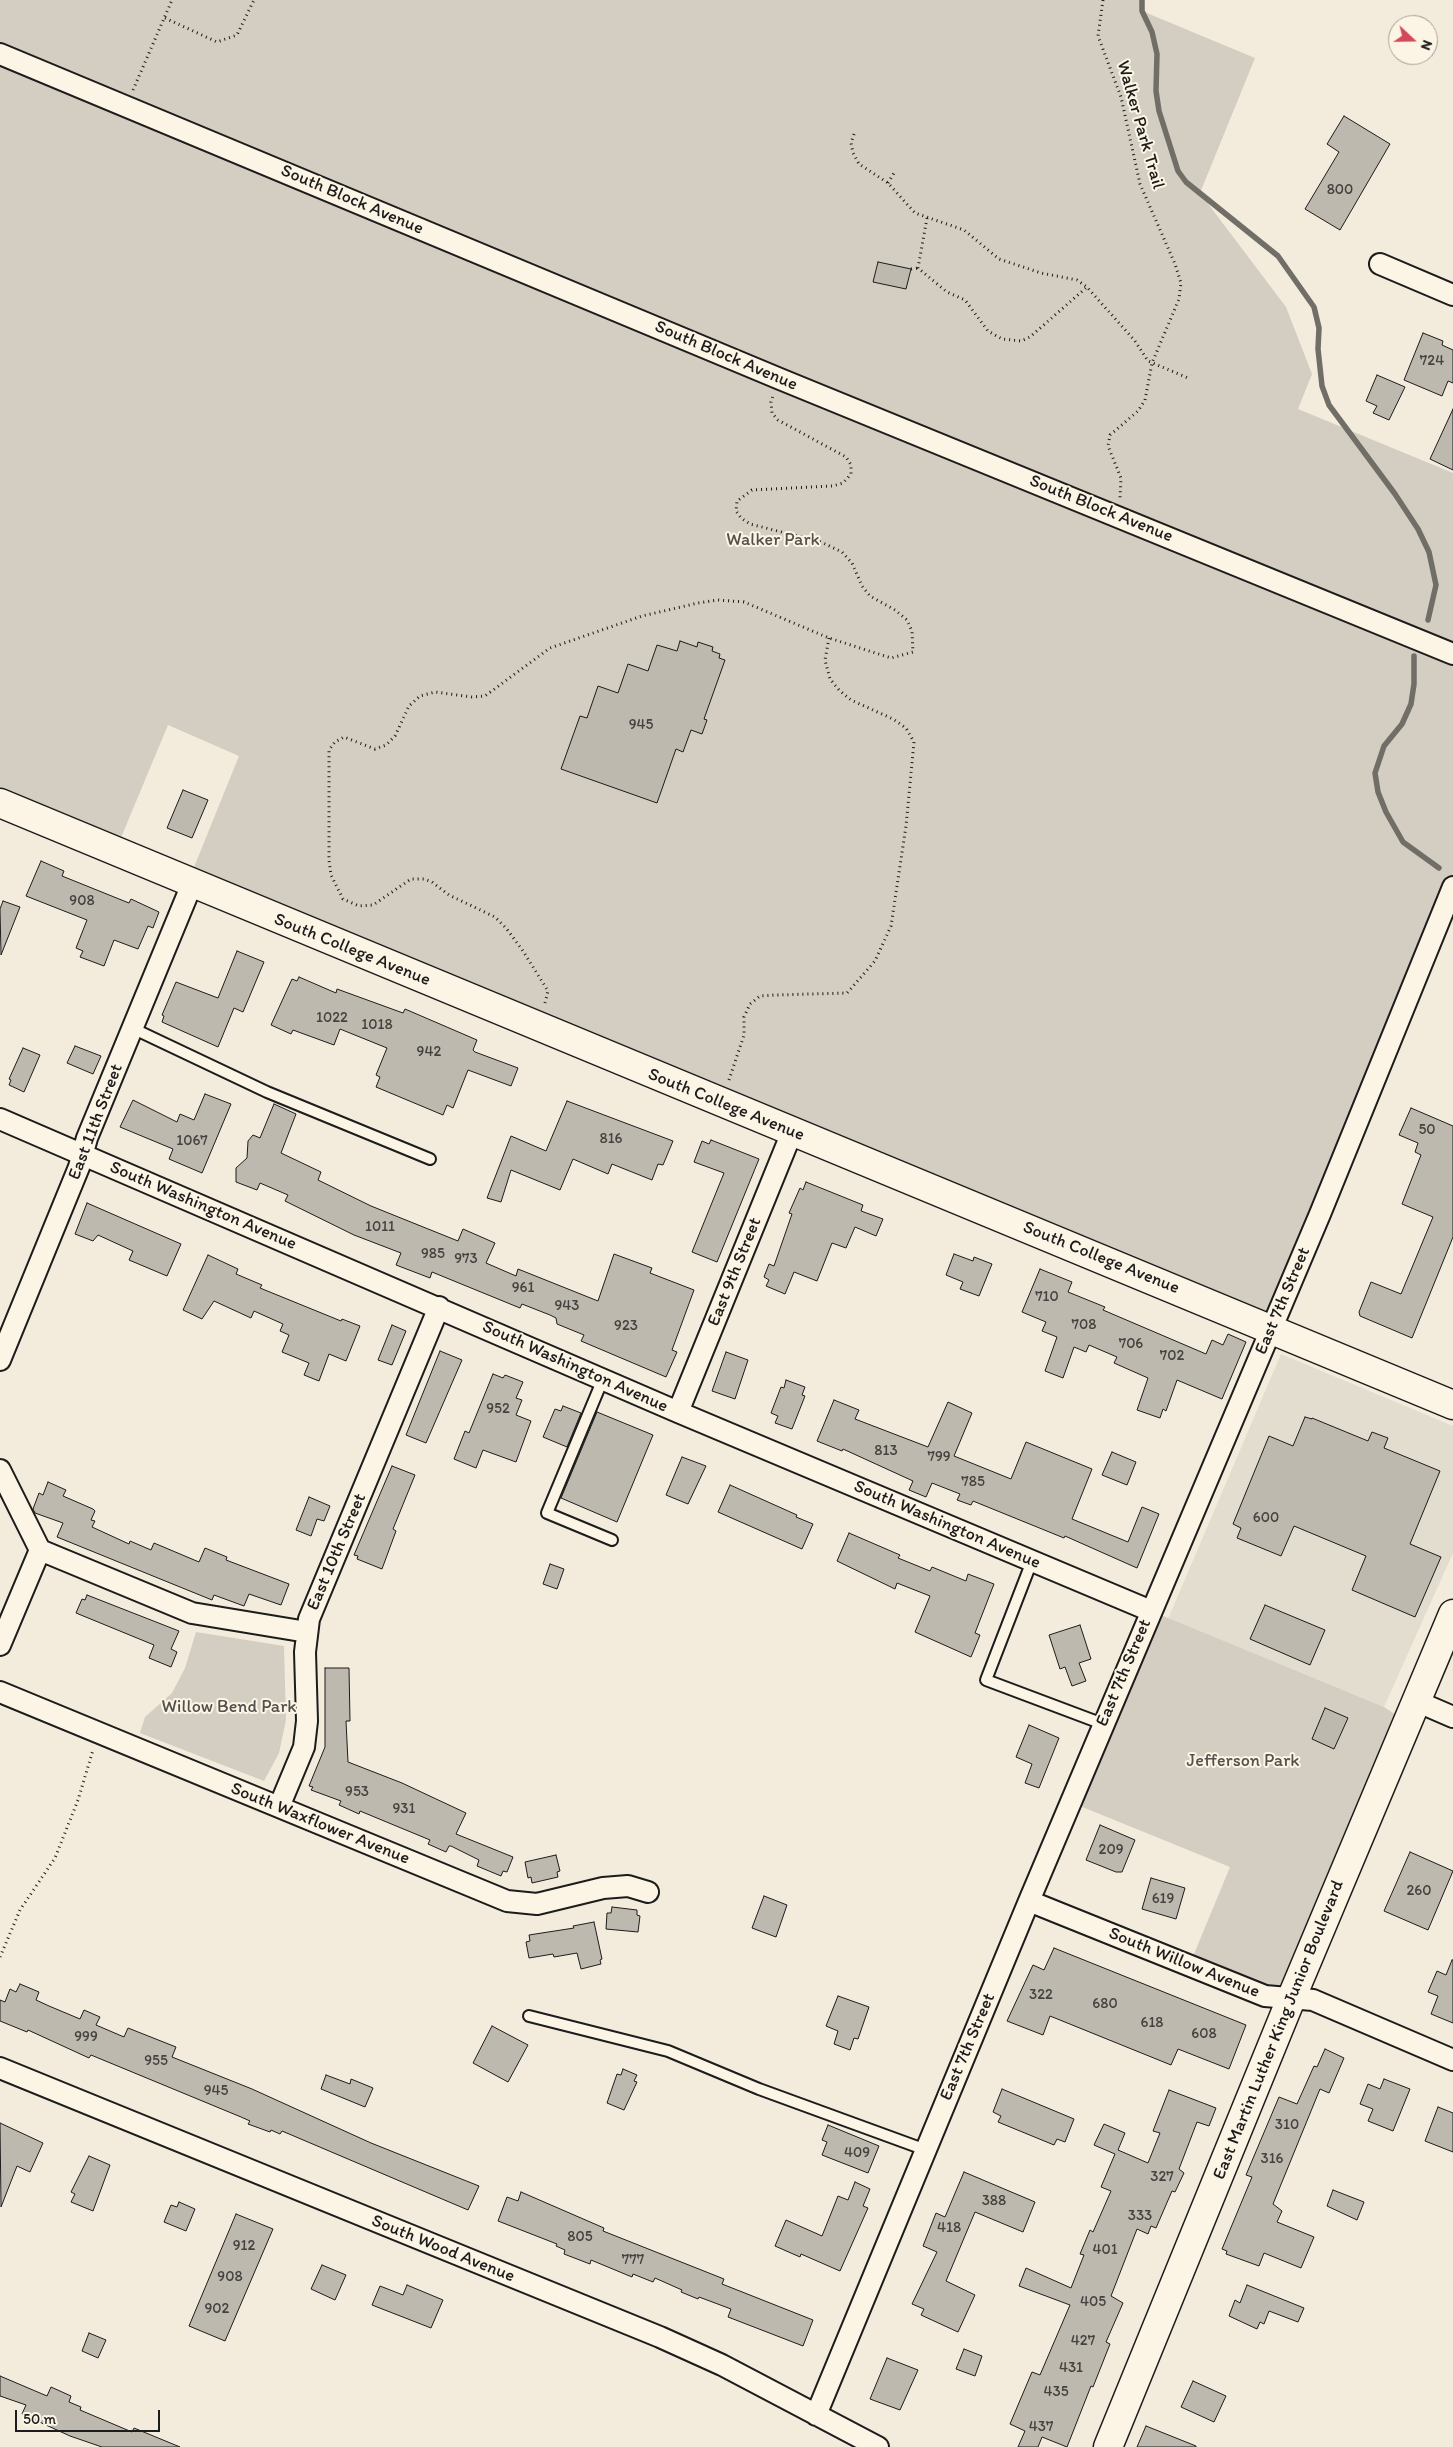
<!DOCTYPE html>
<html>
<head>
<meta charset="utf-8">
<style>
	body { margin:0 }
	#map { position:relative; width:1453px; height:2447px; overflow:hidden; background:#f3ecdd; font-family:Itim,sans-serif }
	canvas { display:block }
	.north { position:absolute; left:1388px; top:15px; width:50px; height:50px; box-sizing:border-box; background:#fcf5e5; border:1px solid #a29e95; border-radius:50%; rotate:111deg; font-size:14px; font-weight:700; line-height:20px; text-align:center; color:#1c1c1c }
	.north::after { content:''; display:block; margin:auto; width:18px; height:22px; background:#d1495b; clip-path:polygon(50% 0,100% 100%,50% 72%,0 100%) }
	.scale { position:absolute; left:15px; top:2410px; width:145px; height:22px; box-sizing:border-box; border:2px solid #1c1c1c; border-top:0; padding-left:6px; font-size:15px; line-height:18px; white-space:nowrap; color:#1c1c1c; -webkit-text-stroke:4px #fcf5e5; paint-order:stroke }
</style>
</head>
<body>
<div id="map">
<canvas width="1453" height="2447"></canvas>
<div class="north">N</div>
<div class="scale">50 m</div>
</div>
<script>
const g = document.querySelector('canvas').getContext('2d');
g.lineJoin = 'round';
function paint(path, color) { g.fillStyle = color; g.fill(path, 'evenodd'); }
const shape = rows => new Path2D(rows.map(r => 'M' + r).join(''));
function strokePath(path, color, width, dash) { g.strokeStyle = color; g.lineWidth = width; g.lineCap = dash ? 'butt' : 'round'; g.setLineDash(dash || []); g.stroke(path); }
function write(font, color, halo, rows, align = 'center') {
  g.font = font + ' Itim,sans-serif'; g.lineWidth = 4; g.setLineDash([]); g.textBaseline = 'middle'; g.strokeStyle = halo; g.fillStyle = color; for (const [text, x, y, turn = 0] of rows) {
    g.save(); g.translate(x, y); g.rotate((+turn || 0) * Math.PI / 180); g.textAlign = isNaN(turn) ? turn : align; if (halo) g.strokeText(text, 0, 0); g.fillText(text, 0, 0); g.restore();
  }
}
paint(shape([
	[1281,1354,1453,1426,1453,1553,1384,1707,1168,1619]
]), '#e3ddcf');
paint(shape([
	[0,0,1142,0,1142,11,1255,58,1200,193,1286,307,1312,374,1298,409,1453,473,1453,887,1271,1328,188,882,239,756,168,725,115,852,0,803],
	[1151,1611,1384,1707,1407,1722,1291,1999,1189,1966,1230,1867,1070,1802],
	[196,1632,284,1646,286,1720,279,1753,264,1781,140,1733,145,1717,172,1693,185,1668]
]), '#d3cec1');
strokePath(shape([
	[1142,0,1142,11,1152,32,1157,54,1156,91,1159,111,1178,171,1186,182,1278,256,1314,307,1319,328,1318,349,1322,386,1329,405,1395,494,1418,529,1429,552,1436,585,1428,620],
	[1414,656,1414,684,1411,704,1402,724,1384,746,1375,773,1378,792,1386,812,1403,842,1439,868]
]), '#716e68', 5.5);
const building = shape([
	[1344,116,1390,144,1340,230,1305,209,1339,152,1327,144,1344,116],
	[878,262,911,269,906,289,873,282,878,262],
	[1423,333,1443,341,1442,345,1453,350,1453,383,1448,381,1442,396,1404,380,1423,333],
	[1377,375,1405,387,1389,420,1373,413,1377,406,1366,401,1377,375],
	[1453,409,1453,470,1430,459,1453,409],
	[680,641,697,647,698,642,713,647,712,651,720,654,719,658,725,660,704,719,707,720,702,734,691,730,683,752,676,749,657,803,561,769,580,716,587,718,598,686,618,693,628,664,648,671,657,645,677,651,680,641],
	[183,790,208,800,192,838,167,828,183,790],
	[41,861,64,871,62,876,129,903,131,899,159,912,153,928,148,926,138,949,114,940,104,966,80,957,83,951,76,948,87,920,26,896,41,861],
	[3,901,20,907,1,955,0,909,3,901],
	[237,951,264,962,243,1012,234,1008,218,1047,162,1022,164,1016,162,1015,176,982,218,998,237,951],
	[299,977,336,993,337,989,403,1013,405,1009,477,1040,473,1050,475,1052,518,1068,511,1086,468,1070,453,1108,447,1105,443,1115,376,1087,380,1077,376,1075,387,1048,340,1029,334,1045,293,1030,291,1034,271,1025,292,979,297,981,299,977],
	[75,1046,101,1056,93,1074,67,1063,75,1046],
	[23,1048,40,1055,24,1092,9,1085,11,1080,9,1079,23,1048],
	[205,1094,231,1104,202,1173,169,1159,173,1149,120,1127,133,1100,177,1122,180,1114,194,1120,205,1094],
	[567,1101,673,1141,663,1165,658,1164,652,1180,612,1164,608,1174,573,1159,560,1190,511,1170,501,1202,487,1198,511,1136,546,1151,567,1101],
	[274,1104,296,1114,281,1153,321,1172,318,1180,371,1206,458,1241,463,1229,495,1243,486,1263,516,1276,518,1269,598,1301,614,1254,652,1268,650,1273,694,1290,672,1350,677,1352,666,1377,581,1341,584,1335,557,1324,556,1318,550,1315,522,1304,520,1308,432,1272,430,1278,396,1265,401,1253,354,1235,285,1201,288,1195,260,1183,257,1190,236,1182,236,1168,247,1158,248,1141,253,1135,260,1138,274,1104],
	[1411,1108,1453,1126,1453,1237,1412,1338,1360,1316,1359,1312,1371,1282,1401,1294,1433,1217,1402,1204,1421,1155,1415,1152,1418,1143,1399,1135,1411,1108],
	[711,1140,759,1159,717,1262,692,1252,724,1173,694,1162,702,1141,709,1144,711,1140],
	[806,1182,863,1205,861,1211,883,1219,876,1236,855,1227,846,1248,832,1243,817,1281,794,1272,785,1294,766,1286,769,1280,764,1277,769,1264,774,1266,792,1214,789,1213,800,1188,803,1190,806,1182],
	[87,1203,181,1244,167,1276,129,1260,133,1251,98,1235,93,1241,75,1234,87,1203],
	[954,1254,973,1261,974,1257,992,1264,979,1296,960,1289,963,1282,946,1275,954,1254],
	[208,1255,238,1269,236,1274,262,1285,260,1288,341,1321,342,1319,360,1326,346,1361,329,1354,319,1381,304,1375,309,1363,282,1352,289,1335,280,1331,283,1324,254,1311,251,1318,214,1301,202,1319,183,1310,208,1255],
	[1040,1269,1072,1282,1068,1292,1105,1307,1103,1310,1206,1354,1212,1340,1223,1345,1228,1334,1246,1342,1222,1399,1177,1380,1166,1411,1163,1409,1160,1418,1137,1410,1148,1378,1114,1363,1117,1357,1089,1345,1086,1352,1074,1347,1063,1378,1045,1371,1057,1337,1042,1331,1046,1322,1022,1312,1040,1269],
	[392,1325,406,1331,392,1365,378,1360,392,1325],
	[440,1351,462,1360,426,1443,406,1435,440,1351],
	[726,1352,748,1360,735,1399,712,1391,726,1352],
	[493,1374,503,1378,505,1375,523,1382,516,1398,522,1400,516,1415,531,1421,516,1462,483,1450,476,1468,454,1459,465,1431,469,1433,493,1374],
	[786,1380,805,1387,802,1395,805,1396,792,1429,775,1423,778,1416,771,1413,781,1387,784,1388,786,1380],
	[834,1400,859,1410,855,1419,928,1447,948,1402,972,1413,954,1456,1011,1479,1026,1442,1092,1469,1072,1519,1128,1542,1142,1507,1159,1514,1137,1568,1065,1536,1064,1538,973,1501,971,1505,957,1500,960,1494,932,1483,926,1497,909,1490,913,1481,843,1449,842,1451,817,1441,834,1400],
	[563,1406,581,1413,567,1447,543,1437,555,1409,561,1411,563,1406],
	[597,1412,653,1435,617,1522,561,1498,597,1412],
	[1305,1417,1312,1419,1312,1418,1368,1441,1372,1432,1388,1438,1384,1448,1440,1471,1410,1544,1441,1557,1415,1617,1352,1590,1366,1556,1294,1526,1281,1556,1237,1538,1241,1528,1233,1524,1269,1436,1293,1446,1305,1417],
	[1112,1452,1136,1462,1127,1485,1102,1475,1112,1452],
	[682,1457,706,1466,688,1504,666,1495,682,1457],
	[392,1466,415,1475,393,1529,396,1531,382,1569,357,1559,358,1556,354,1555,392,1466],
	[48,1482,66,1490,63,1496,93,1509,95,1511,91,1520,95,1521,92,1527,129,1544,130,1541,151,1550,154,1543,199,1562,205,1548,227,1557,226,1560,289,1584,281,1605,249,1594,244,1606,214,1595,212,1600,57,1537,63,1523,35,1513,33,1509,39,1493,43,1495,48,1482],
	[730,1485,797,1515,796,1517,813,1524,802,1549,718,1512,730,1485],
	[309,1497,330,1506,324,1521,317,1519,311,1536,296,1530,309,1497],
	[849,1533,900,1555,898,1558,930,1571,932,1567,966,1581,968,1574,994,1584,975,1633,980,1635,971,1657,915,1632,930,1596,897,1583,895,1589,837,1561,849,1533],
	[550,1564,564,1569,557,1589,543,1584,550,1564],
	[87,1595,179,1631,171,1649,177,1652,171,1667,149,1658,154,1645,76,1613,82,1599,85,1600,87,1595],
	[1265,1605,1325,1630,1310,1665,1250,1639,1265,1605],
	[1080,1625,1091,1659,1079,1663,1086,1681,1072,1686,1065,1667,1060,1669,1049,1635,1080,1625],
	[325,1668,349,1668,350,1721,346,1721,348,1762,402,1783,466,1813,456,1834,513,1857,507,1872,503,1871,501,1876,477,1866,479,1860,451,1846,449,1846,446,1852,428,1844,430,1840,360,1811,359,1814,339,1805,341,1801,311,1790,313,1787,309,1786,325,1747,325,1668],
	[1325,1708,1348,1718,1334,1749,1312,1739,1325,1708],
	[1029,1725,1059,1738,1039,1788,1025,1783,1032,1764,1016,1757,1029,1725],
	[1100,1825,1135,1840,1122,1872,1116,1872,1086,1860,1100,1825],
	[1410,1852,1453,1871,1428,1930,1384,1911,1410,1852],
	[556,1855,560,1871,557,1872,558,1877,532,1883,531,1877,528,1878,525,1862,556,1855],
	[1151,1878,1185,1888,1176,1919,1142,1909,1151,1878],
	[764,1896,787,1905,776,1937,752,1928,764,1896],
	[612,1907,637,1910,637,1915,640,1916,638,1932,606,1929,607,1913,611,1913,612,1907],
	[594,1922,602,1959,600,1960,601,1964,581,1969,577,1953,554,1957,553,1954,529,1958,526,1942,530,1941,529,1935,574,1928,573,1926,594,1922],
	[1054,1948,1246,2025,1229,2069,1178,2049,1171,2065,1050,2016,1043,2035,1007,2021,1033,1965,1044,1970,1054,1948],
	[1452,1960,1453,1960,1453,2023,1431,2014,1438,1996,1428,1992,1437,1971,1446,1975,1452,1960],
	[20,1984,39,1992,36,2000,49,2006,80,2019,84,2010,100,2017,96,2025,124,2037,128,2028,176,2047,172,2057,252,2089,371,2143,479,2186,468,2210,282,2131,280,2134,271,2130,270,2132,248,2124,250,2121,241,2117,91,2055,89,2058,28,2030,27,2032,0,2021,0,2000,5,2002,10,1989,16,1992,20,1984],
	[838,1996,869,2007,858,2039,854,2038,850,2050,834,2044,838,2031,826,2026,838,1996],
	[492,2026,528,2045,508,2082,473,2063,492,2026],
	[1325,2049,1344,2058,1329,2093,1320,2089,1273,2204,1282,2211,1277,2222,1314,2237,1301,2268,1264,2253,1259,2266,1226,2254,1227,2251,1222,2249,1252,2177,1246,2175,1279,2097,1297,2104,1314,2066,1317,2067,1325,2049],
	[623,2069,637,2075,634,2081,637,2082,624,2110,607,2103,617,2074,621,2075,623,2069],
	[326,2075,350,2084,351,2079,373,2088,365,2107,321,2089,326,2075],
	[1384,2079,1410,2089,1393,2131,1368,2121,1373,2109,1360,2104,1368,2084,1380,2089,1384,2079],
	[1002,2089,1074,2119,1065,2142,1057,2139,1054,2145,998,2122,1001,2116,993,2112,1002,2089],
	[1169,2090,1216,2108,1209,2126,1197,2122,1179,2169,1184,2173,1175,2192,1172,2191,1156,2228,1151,2226,1148,2234,1137,2229,1111,2296,1123,2303,1106,2342,1110,2344,1093,2387,1091,2386,1067,2447,1042,2437,1038,2447,1018,2447,1025,2431,1010,2424,1032,2372,1040,2375,1070,2305,1019,2286,1026,2268,1071,2288,1084,2255,1080,2254,1090,2230,1093,2232,1111,2191,1101,2187,1115,2154,1094,2145,1104,2124,1125,2133,1118,2150,1148,2163,1160,2133,1153,2131,1169,2090],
	[1438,2107,1453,2113,1453,2152,1425,2141,1438,2107],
	[0,2123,43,2143,30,2172,17,2166,1,2207,0,2123],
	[828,2125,879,2146,868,2173,822,2155,827,2142,822,2140,828,2125],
	[89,2156,110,2165,93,2211,71,2202,75,2194,71,2192,89,2156],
	[964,2172,1035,2202,1023,2232,975,2212,946,2281,975,2295,958,2332,921,2315,924,2309,912,2304,937,2252,923,2246,936,2213,945,2217,964,2172],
	[855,2182,870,2189,863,2206,868,2208,840,2271,801,2254,800,2257,775,2246,786,2220,822,2236,838,2196,848,2200,855,2182],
	[1333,2190,1364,2202,1357,2220,1327,2206,1333,2190],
	[521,2192,604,2228,603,2231,724,2279,722,2284,813,2320,803,2346,728,2317,731,2309,699,2297,698,2299,681,2292,682,2290,655,2278,653,2282,633,2274,632,2277,591,2260,590,2264,564,2254,565,2250,556,2246,557,2244,498,2221,507,2197,518,2201,521,2192],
	[179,2202,195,2209,186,2231,164,2222,171,2205,177,2207,179,2202],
	[236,2214,273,2229,225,2341,189,2326,236,2214],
	[322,2265,346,2275,335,2300,311,2289,322,2265],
	[407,2285,443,2300,431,2328,372,2305,380,2286,403,2295,407,2285],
	[1247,2285,1304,2308,1298,2322,1269,2311,1264,2324,1260,2322,1257,2329,1229,2316,1235,2300,1240,2303,1247,2285],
	[89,2333,106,2340,98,2358,82,2351,89,2333],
	[964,2349,982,2356,975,2376,956,2369,964,2349],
	[887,2358,918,2370,900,2410,870,2399,887,2358],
	[0,2376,47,2396,51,2387,71,2396,69,2402,81,2407,80,2410,132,2432,134,2428,180,2447,102,2447,70,2436,22,2414,26,2405,0,2396,0,2376],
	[1193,2381,1226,2396,1214,2422,1181,2407,1193,2381],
	[1146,2426,1196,2446,1196,2447,1137,2447,1146,2426]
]);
paint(building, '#beb9ae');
strokePath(building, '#1c1c1c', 1);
const lane = shape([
	[132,1028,267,1092,430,1159],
	[603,1379,547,1513,612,1540],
	[1032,1561,986,1680,1103,1724],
	[529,2016,668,2051,759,2089,926,2150]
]);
const street = shape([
	[0,54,780,379,1453,654],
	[1380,264,1453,295],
	[0,1119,678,1412,1151,1611],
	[0,1360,79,1167,87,1138,192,884],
	[678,1412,792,1132],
	[0,1470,40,1550,0,1645],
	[40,1550,192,1613,307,1632],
	[0,1692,507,1901,537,1904,603,1888,628,1886,648,1892],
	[1416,1701,1453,1717],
	[279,1807,304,1747,307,1721,305,1652,309,1619,439,1307],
	[1029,1901,1265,1996,1313,2000,1453,2060],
	[0,2068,660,2337,722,2365,878,2447],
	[816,2415,1029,1901,1320,1214,1453,887]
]);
const secondary = shape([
	[0,803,1453,1405],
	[1108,2447,1291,1999,1453,1614]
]);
strokePath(lane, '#1c1c1c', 14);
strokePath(street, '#1c1c1c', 24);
strokePath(secondary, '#1c1c1c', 31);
strokePath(shape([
	[1103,0,1098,36,1121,97,1140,184,1175,264,1181,283,1179,299,1152,363,1145,400,1138,411,1110,435,1108,446,1121,478,1120,498],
	[165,18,217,42,237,35,254,0],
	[133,90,172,0],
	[854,134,851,143,853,153,859,164,888,183,915,213,964,230,999,259,1041,273,1077,280,1087,287,1135,341,1148,361,1188,378],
	[888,183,894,173],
	[927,218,918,268,947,292,965,300,988,331,1002,339,1021,341,1030,337,1087,287],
	[911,269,918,268],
	[545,1003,548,991,523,951,506,928,495,917,449,895,432,882,424,879,411,879,373,905,359,906,343,899,331,875,329,860,329,750,335,742,344,737,375,749,386,745,395,736,409,706,420,696,435,692,472,697,485,696,550,648,642,616,698,603,718,600,744,602,829,638,891,658,913,652,912,631,907,620,895,610,870,596,862,586,852,563,842,552,821,542,750,524,741,518,736,511,737,501,752,490,833,486,843,483,851,474,851,465,846,457,778,420,772,413,771,402,773,396],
	[729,1080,744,1035,744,1017,750,1004,760,996,775,995,847,993,875,961,891,926,906,826,914,742,906,728,893,719,851,700,839,690,830,679,825,660,829,638],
	[0,1957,20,1910,55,1858,78,1800,93,1750]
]), '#1c1c1c', 3, [1, 4]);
strokePath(lane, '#fcf5e5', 10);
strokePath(street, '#fcf5e5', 20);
strokePath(secondary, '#fcf5e5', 28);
write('15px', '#444340', null, [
	["800",1340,190],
	["724",1432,361],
	["945",641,725],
	["908",82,901],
	["1022",332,1018],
	["1018",377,1025],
	["942",429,1052],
	["50",1427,1130],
	["816",611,1139],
	["1067",192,1141],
	["1011",380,1227],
	["985",433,1254],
	["973",466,1259],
	["961",523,1288],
	["710",1047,1297],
	["943",567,1306],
	["708",1084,1325],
	["923",626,1326],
	["706",1131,1344],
	["702",1172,1356],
	["952",498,1409],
	["813",886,1451],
	["799",939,1457],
	["785",973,1482],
	["600",1266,1518],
	["953",357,1792],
	["931",404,1809],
	["209",1111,1850],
	["260",1419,1891],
	["619",1163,1899],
	["322",1041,1995],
	["680",1105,2004],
	["618",1152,2023],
	["608",1204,2034],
	["999",86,2037],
	["955",156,2061],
	["945",216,2091],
	["310",1287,2125],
	["409",857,2153],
	["316",1272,2159],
	["327",1162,2177],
	["388",994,2201],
	["333",1140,2216],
	["418",949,2228],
	["805",580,2237],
	["912",244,2246],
	["401",1105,2250],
	["777",633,2260],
	["908",230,2277],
	["405",1093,2302],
	["902",217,2309],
	["427",1083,2341],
	["431",1071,2368],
	["435",1056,2392],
	["437",1041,2427]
]);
write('18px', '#1c1c1c', '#fcf5e5', [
	["Walker Park Trail",1140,125,74],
	["South Block Avenue",352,200,23],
	["South Block Avenue",726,356,23],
	["South Block Avenue",1101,509,22],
	["South College Avenue",352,950,22],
	["South College Avenue",726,1105,22],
	["East 11th Street",96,1122,-69],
	["South Washington Avenue",203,1206,23],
	["South College Avenue",1101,1258,22],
	["East 9th Street",735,1272,-68],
	["East 7th Street",1283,1301,-67],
	["South Washington Avenue",575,1367,24],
	["South Washington Avenue",947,1525,23],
	["East 10th Street",337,1552,-67],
	["East 7th Street",1124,1673,-67],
	["South Waxflower Avenue",320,1824,22],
	["South Willow Avenue",1184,1963,22],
	["East Martin Luther King Junior Boulevard",1279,2030,-68],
	["East 7th Street",968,2047,-67],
	["South Wood Avenue",443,2249,22]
]);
write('18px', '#53514e', '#fcf5e5', [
	["Walker Park",773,540],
	["Willow Bend Park",229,1707],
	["Jefferson Park",1243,1761]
]);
</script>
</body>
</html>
